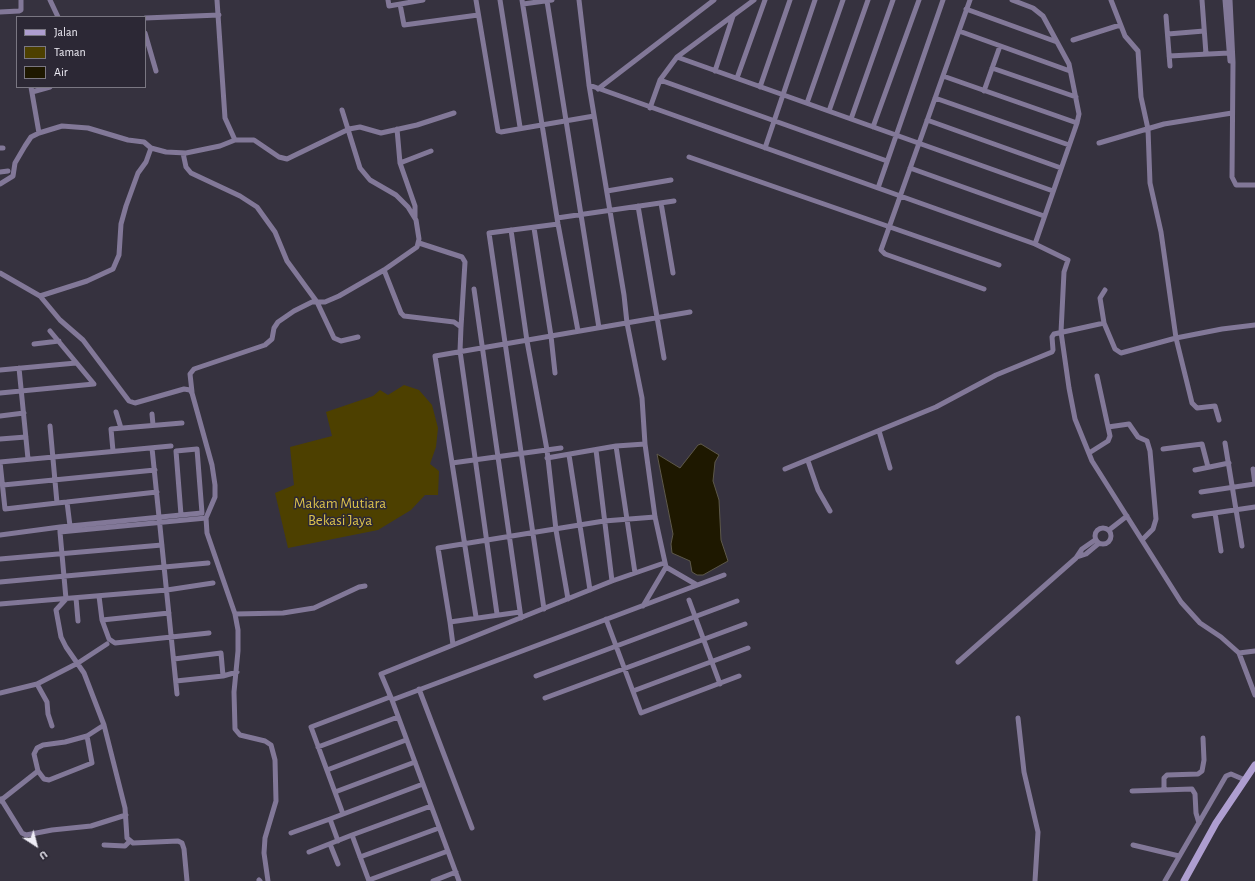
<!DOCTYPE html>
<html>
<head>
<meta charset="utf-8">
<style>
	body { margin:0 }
	#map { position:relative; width:1255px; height:881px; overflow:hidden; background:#36323f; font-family:"Alegreya Sans",sans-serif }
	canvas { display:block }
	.legend { position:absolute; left:16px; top:16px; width:130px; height:72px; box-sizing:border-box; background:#2c2835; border:1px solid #7a7782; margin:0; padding:5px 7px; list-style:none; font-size:12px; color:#efedf6 }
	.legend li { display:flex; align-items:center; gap:8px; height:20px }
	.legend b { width:20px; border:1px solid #7a7782 }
	.north { position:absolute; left:16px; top:825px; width:40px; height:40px; -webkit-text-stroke:3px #2c2835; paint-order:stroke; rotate:144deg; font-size:11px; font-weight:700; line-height:16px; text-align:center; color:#efedf6 }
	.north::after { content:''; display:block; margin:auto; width:14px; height:18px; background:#efedf6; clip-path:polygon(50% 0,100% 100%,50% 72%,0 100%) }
</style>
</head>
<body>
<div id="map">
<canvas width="1255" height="881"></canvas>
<ul class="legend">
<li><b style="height:5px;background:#ae9ed0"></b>Jalan</li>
<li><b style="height:11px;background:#4d4000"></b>Taman</li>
<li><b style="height:11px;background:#1e1800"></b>Air</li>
</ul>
<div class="north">U</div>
</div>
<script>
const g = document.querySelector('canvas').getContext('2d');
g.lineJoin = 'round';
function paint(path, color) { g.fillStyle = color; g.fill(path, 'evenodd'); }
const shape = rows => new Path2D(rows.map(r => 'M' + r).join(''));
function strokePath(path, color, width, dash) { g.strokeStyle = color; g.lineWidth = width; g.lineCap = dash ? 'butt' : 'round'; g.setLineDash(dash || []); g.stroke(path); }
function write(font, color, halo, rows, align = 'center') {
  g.font = font + ' "Alegreya Sans",sans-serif'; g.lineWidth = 3; g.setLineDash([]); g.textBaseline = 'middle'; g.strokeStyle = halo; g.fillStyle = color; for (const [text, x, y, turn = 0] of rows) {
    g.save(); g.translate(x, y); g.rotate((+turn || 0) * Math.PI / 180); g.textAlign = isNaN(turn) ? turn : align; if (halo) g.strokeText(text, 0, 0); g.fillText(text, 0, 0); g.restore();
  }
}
paint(shape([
	[404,385,419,390,432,405,438,428,436,447,430,464,439,471,438,495,425,495,411,510,378,530,288,548,275,493,294,485,290,447,332,436,326,412,373,396,380,390,388,395]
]), '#4d4000');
const water = shape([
	[701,444,719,455,715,462,713,481,719,500,721,540,728,561,703,575,697,575,692,572,690,561,672,553,671,544,673,534,657,454,680,468,698,445,701,444]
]);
paint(water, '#1e1800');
strokePath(water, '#5d584a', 1);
strokePath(shape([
	[50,0,58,17],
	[217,0,225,118,235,140,254,140,279,157,287,159,349,129,360,127,381,133,417,125,454,113],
	[388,0,389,6,423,0],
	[476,0,498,131,501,132,594,116],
	[500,0,520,127],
	[522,0,558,224,578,331],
	[579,0,589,85,624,295,627,323,642,398,645,444,655,517,666,567],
	[970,0,881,250,885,254,984,289],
	[1012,0,1033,8,1043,16,1069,64,1079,114,1077,123,1035,244],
	[1111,0,1125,36,1138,51,1141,97,1148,129,1150,183,1161,232,1176,338,1192,403,1197,408,1215,406,1219,420],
	[1202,0,1206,54],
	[1225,0,1230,61],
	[1230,0,1233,62,1232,177,1236,185,1255,185],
	[547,1,599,328],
	[400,4,404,25,478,15],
	[523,4,552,0],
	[966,9,1057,42],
	[0,12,19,11,21,10,21,0],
	[1166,16,1170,66],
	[145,18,219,15],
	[959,31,1070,71],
	[145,33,156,71],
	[1168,34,1204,31],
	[1073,40,1120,25],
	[1169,56,1229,53],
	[677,57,1053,191],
	[992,68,1076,97],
	[715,71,733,16],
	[943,76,1077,123],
	[737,78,765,0],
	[660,80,887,161],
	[589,85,1035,244,1068,260,1064,272,1061,332,1069,388,1075,419,1092,461,1181,602,1200,623,1221,637,1239,653,1255,695],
	[760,87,790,0],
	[598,89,714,0],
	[984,91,1000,46],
	[32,92,50,87],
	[935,98,1069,145],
	[807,103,843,0],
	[650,108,660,80,677,57,754,0],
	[829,111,868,0],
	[851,119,893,0],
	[927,120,1061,168],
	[873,127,919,0],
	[397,129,400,163,415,206,415,218],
	[39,133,62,126,88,128,128,140,144,142,151,148,166,152,186,153,220,146,235,140],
	[1099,143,1164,124,1232,113],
	[0,148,3,148],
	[765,148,815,0],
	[183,153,186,167,191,173,240,196,257,207,275,232,287,261,317,302,334,338,341,341,358,337],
	[689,157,999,265],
	[400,163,431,151],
	[910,168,1044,216],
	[0,172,8,171],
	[0,184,13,176,15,163,25,146,31,137,39,133,31,87],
	[878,188,943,0],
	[607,191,671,180],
	[661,203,673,273],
	[638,206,664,358],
	[557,218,674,201],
	[534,228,551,336,690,312],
	[511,230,527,341,547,450,556,530,568,599],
	[419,243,462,257,465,262,461,327],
	[384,270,401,313,404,316,454,322,461,327,460,351,497,614],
	[0,273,40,296,60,320,83,340,129,401,135,403,184,389,190,390,192,393,212,465,215,485,215,497,206,518,207,533,235,614,238,630,238,651,234,692,235,729,240,735,265,741,271,745,275,760,276,801,265,838,264,853,268,881],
	[474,289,521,618],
	[40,296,87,281,113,269,119,255,121,224,126,206,138,173,146,162,151,148],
	[1104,323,1100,298,1105,290],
	[34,344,59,341],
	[19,368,28,459],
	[0,370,76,363],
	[555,373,551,336,435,356,452,463,561,448],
	[192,392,190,374,194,369,265,345,272,339,274,328,278,322,294,311,312,302,325,302,339,296,384,270,417,247,419,239,416,220,408,207,396,195,370,180,360,168,342,110],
	[0,393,94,384,50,331],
	[116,412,121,428],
	[152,414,153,425],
	[0,416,24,413],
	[50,426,57,503,67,502,70,526,60,527,60,532],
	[1108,427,1129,424,1138,437,1147,441,1150,451,1156,519,1153,529,1142,540],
	[879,431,890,468],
	[0,439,26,437],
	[1225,443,1242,546],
	[616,446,635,573],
	[152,448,177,694],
	[1163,449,1202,444,1208,467],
	[596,450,612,581],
	[113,451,111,429,182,423],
	[1089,453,1108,441,1110,436,1097,376],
	[569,455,590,590],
	[547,458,616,446,645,444],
	[808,461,818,490,830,511],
	[452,463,476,617],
	[785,469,936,407,996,375,1052,352,1053,350,1052,337,1054,334,1104,323,1115,349,1121,353,1176,338,1222,329,1255,325],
	[1195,470,1229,463],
	[3,485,155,470],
	[1201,492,1255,484,1253,469],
	[67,502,157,492],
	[57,503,5,509,0,462,171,446],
	[1215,513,1221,551],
	[1194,516,1255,507],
	[70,526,181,515,202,513,197,449,176,451,181,515],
	'1095 536a8 8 0 1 1 16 0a8 8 0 1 1-16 0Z',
	[1109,530,1127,516],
	[0,535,60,527],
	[1077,557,1086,554,1098,544],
	[0,559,162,545],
	[0,582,208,563],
	[99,596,102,620,109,639,115,643,209,633],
	[76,598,78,621],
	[689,600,720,684],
	[0,604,167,590,213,583],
	[643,606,666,567,697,585],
	[544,609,489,233,558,224],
	[520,612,450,622,438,548,604,521,655,517],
	[235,614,283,613,314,608,359,587,365,586],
	[606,619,641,713,739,676],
	[102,620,169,613],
	[450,622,453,645],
	[1239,653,1255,651],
	[174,659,221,653,223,676],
	[958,662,1076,558,1082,549,1095,540],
	[536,676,737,601],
	[176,681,223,676,237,672],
	[37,684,47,702,48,714,52,726],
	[419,689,472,828],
	[633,691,748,648],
	[0,693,37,684,78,663,107,644],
	[545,698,745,624],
	[392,700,381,674,612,581,664,563],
	[1018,718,1024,772,1038,832,1035,881],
	[318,747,398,717],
	[327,770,406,740],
	[38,771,44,779,49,780,92,763,87,736],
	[1164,789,1164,778,1167,775,1198,774,1202,771,1204,760,1203,738],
	[1132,791,1192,789,1195,794,1196,813,1199,823],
	[335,792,415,762],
	[1,799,22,833,26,835,52,830,91,826,126,815],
	[0,801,38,771,34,754,37,748,43,745,65,742,87,736,104,725],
	[343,814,311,727,390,697],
	[291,833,330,819],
	[338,841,330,819,423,784],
	[330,844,338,864],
	[104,845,125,846,130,841],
	[1133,845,1179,856],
	[309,852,352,835],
	[360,857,439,828],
	[259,880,260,881],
	[369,880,448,851],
	[187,881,184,849,182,843,178,841,133,843,127,838,125,808,104,725,84,673,66,647,61,637,56,610,66,599,60,532,206,518],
	[369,881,352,835,431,806],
	[433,881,456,872],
	[459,881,392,700,724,575],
	[1165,881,1226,776,1231,774,1245,780]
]), '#827898', 5);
strokePath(shape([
	[1184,881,1216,823,1255,765]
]), '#ae9ed0', 7);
write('15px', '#dbc14b', '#2c2835', [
	["Makam Mutiara",340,503],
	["Bekasi Jaya",340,520]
]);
</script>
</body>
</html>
